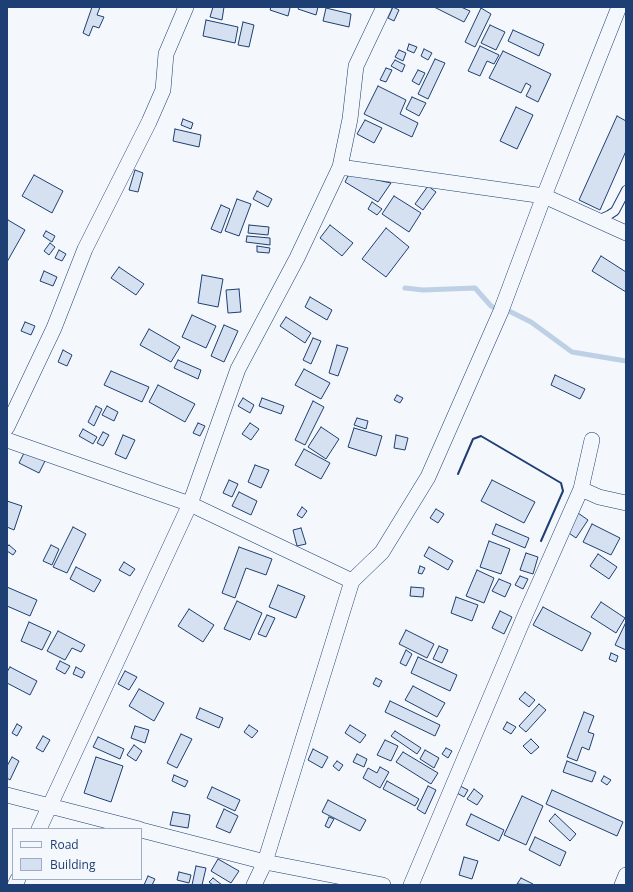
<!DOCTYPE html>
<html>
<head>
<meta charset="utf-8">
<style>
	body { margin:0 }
	#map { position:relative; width:633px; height:892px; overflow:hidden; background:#f4f7fb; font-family:"Open Sans",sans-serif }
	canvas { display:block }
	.frame { position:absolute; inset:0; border:8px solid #1d3f73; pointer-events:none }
	.legend { position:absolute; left:12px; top:828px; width:130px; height:52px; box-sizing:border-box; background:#f4f7fb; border:1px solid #9eadc5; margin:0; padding:5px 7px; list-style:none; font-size:12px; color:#1d3f73 }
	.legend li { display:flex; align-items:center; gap:8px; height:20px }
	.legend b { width:20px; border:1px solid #9eadc5 }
</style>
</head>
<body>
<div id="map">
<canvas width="633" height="892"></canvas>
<div class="frame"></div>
<ul class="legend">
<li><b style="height:5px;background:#f4f7fb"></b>Road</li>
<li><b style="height:11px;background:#d5e0f0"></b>Building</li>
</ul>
</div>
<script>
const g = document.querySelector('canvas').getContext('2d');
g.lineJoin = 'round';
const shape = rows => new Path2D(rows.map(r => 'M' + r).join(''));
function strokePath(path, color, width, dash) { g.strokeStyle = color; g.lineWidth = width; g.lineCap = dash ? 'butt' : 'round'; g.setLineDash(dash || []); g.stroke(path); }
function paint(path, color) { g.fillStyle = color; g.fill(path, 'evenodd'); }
strokePath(shape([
	[405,288,423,290,475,288,491,306,501,311,509,311,531,322,572,352,626,361]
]), '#bed0e5', 5);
const building = shape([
	[92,7,100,7,97,15,104,17,99,28,93,26,89,36,83,33,92,7],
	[213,7,224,7,222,20,210,17,213,7],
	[271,7,288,7,290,8,288,16,270,10,271,7],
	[299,7,318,7,316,15,298,9,299,7],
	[393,7,399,10,394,21,388,18,393,7],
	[434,7,461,7,470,11,464,22,434,7],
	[326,8,351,14,349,27,323,21,326,8],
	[481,8,491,14,475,47,465,42,481,8],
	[206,20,238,27,235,43,203,36,206,20],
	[243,22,254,25,249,47,238,45,243,22],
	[490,25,505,32,496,50,481,43,490,25],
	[513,30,544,44,539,56,508,41,513,30],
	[409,44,417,47,414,53,407,50,409,44],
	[480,46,499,55,494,64,487,61,480,76,468,71,480,46],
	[424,49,432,53,428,60,421,56,424,49],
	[399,50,406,53,403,61,395,57,399,50],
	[503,51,551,74,538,102,526,96,531,86,526,83,521,93,489,78,503,51],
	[435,59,445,63,428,99,418,94,435,59],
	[395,60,405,65,402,72,391,66,395,60],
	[386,68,392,70,386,82,380,80,386,68],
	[418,70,425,73,419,85,412,81,418,70],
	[378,86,406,100,400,114,418,123,412,137,364,114,378,86],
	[412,97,426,103,419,116,406,109,412,97],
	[516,107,533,115,517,149,500,141,516,107],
	[617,116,626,121,626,151,600,210,579,200,617,116],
	[183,119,193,123,191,129,181,125,183,119],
	[365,120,382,128,374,143,357,134,365,120],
	[175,129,201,135,199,147,173,141,175,129],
	[135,170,143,173,138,192,129,190,135,170],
	[349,174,391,183,378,202,345,182,349,174],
	[34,175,63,191,52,213,22,196,34,175],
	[428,186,436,192,423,210,415,204,428,186],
	[257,191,272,199,268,207,253,199,257,191],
	[394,196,421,213,409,232,382,214,394,196],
	[237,199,251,204,239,236,225,231,237,199],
	[372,202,382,209,377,215,368,209,372,202],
	[221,205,230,209,221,233,211,229,221,205],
	[8,220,25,230,7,262,7,222,8,220],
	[249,225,269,227,268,235,248,233,249,225],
	[330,225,353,243,342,256,320,238,330,225],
	[386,228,409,247,386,277,362,259,386,228],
	[46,231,55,236,52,242,43,236,46,231],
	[247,236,270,238,270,245,246,242,247,236],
	[50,243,55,247,49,255,44,251,50,243],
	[257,246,270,248,269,253,257,252,257,246],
	[59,250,66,254,62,261,55,258,59,250],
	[601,256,626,272,626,292,592,271,601,256],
	[119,267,144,284,136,295,111,278,119,267],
	[44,271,57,277,53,286,40,281,44,271],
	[202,275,223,279,218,307,198,303,202,275],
	[239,289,241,312,228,313,226,290,239,289],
	[310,297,332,310,327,320,305,307,310,297],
	[192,315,216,326,206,348,182,337,192,315],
	[286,317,311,333,305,343,280,326,286,317],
	[25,322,35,326,31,335,21,331,25,322],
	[224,325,238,331,224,362,211,356,224,325],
	[149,329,180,347,171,362,140,345,149,329],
	[313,338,321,341,311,364,303,360,313,338],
	[337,345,348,348,338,376,329,373,337,345],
	[63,350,72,355,67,366,58,362,63,350],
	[178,360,201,370,198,379,174,368,178,360],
	[304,369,330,383,321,399,295,385,304,369],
	[111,371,149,387,142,402,104,385,111,371],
	[555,375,585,389,580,399,551,385,555,375],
	[158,385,195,404,185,422,149,402,158,385],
	[397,395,403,398,400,403,394,400,397,395],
	[243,398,254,405,250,413,238,406,243,398],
	[262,398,284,406,281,414,259,406,262,398],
	[313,401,324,407,305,445,295,440,313,401],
	[96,406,102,409,94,426,88,422,96,406],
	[107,406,118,412,114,421,102,415,107,406],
	[357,418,368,421,366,429,354,425,357,418],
	[198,423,205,426,200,436,193,433,198,423],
	[250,423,259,429,251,440,242,434,250,423],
	[321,427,339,439,326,459,308,447,321,427],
	[354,428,382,436,376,456,348,447,354,428],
	[83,429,97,437,93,444,79,436,83,429],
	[103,432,109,435,103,446,97,443,103,432],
	[123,435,135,440,126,459,115,454,123,435],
	[396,435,408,438,405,450,394,448,396,435],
	[304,449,330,463,321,479,295,465,304,449],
	[25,451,45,461,39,473,19,463,25,451],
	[255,465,269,470,261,488,248,482,255,465],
	[229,480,238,484,232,497,223,493,229,480],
	[492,480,535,502,524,523,481,501,492,480],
	[239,492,257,501,251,515,232,506,239,492],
	[7,501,22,506,14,530,7,527,7,501],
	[302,507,307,511,302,518,297,515,302,507],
	[436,509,444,514,438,523,430,518,436,509],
	[578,513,588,520,576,538,566,531,578,513],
	[496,524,529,538,525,548,492,534,496,524],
	[592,524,620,538,611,555,583,542,592,524],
	[73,527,86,534,67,573,53,567,73,527],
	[301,528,306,544,297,546,293,530,301,528],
	[489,541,510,549,501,574,480,567,489,541],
	[9,545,16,551,13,555,7,551,7,547,9,545],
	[51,545,59,549,52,565,43,561,51,545],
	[239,547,272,559,266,575,246,568,235,598,222,593,239,547],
	[429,547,453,561,448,570,424,556,429,547],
	[526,553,538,557,533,574,520,570,526,553],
	[598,554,617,567,609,579,590,566,598,554],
	[124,562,135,569,130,576,119,570,124,562],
	[420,566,425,568,422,574,418,573,420,566],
	[76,567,101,580,94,592,70,579,76,567],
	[477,570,494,578,484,603,466,596,477,570],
	[520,576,528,579,523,589,515,585,520,576],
	[499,579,511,584,505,597,492,591,499,579],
	[278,585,305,596,296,618,269,607,278,585],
	[7,587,37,600,30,616,7,606,7,587],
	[411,587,424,588,423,597,410,596,411,587],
	[456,597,478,605,472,621,451,613,456,597],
	[237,601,262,613,250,640,224,629,237,601],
	[601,602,625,618,616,633,591,617,601,602],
	[543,607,591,633,582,651,533,625,543,607],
	[189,609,214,625,203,642,178,626,189,609],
	[500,611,512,617,504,634,492,628,500,611],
	[267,615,275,618,266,637,258,634,267,615],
	[29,622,51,632,42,650,21,641,29,622],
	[626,622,626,650,615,645,626,622],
	[406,630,434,644,427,658,399,644,406,630],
	[58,631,85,645,81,652,72,648,65,660,47,651,58,631],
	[439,646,448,650,442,663,433,659,439,646],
	[406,650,412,654,406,666,400,663,406,650],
	[611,653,618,656,616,662,609,659,611,653],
	[418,657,457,675,450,691,411,673,418,657],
	[60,661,70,666,65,674,56,669,60,661],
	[10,667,37,681,30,695,7,683,7,672,10,667],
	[76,667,85,672,82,678,73,674,76,667],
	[125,671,137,677,129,690,118,684,125,671],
	[376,678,382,681,379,687,373,684,376,678],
	[413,686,445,703,437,717,405,700,413,686],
	[139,689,164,703,154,721,129,706,139,689],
	[525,692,535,700,529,707,519,699,525,692],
	[390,701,440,725,435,736,385,712,390,701],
	[539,704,546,710,526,732,519,726,539,704],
	[200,708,223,718,219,728,196,718,200,708],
	[584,712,594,716,588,732,594,734,589,750,582,747,577,761,567,757,584,712],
	[507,722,516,727,511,734,503,729,507,722],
	[17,724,22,727,17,736,12,733,17,724],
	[249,725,258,731,252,738,244,732,249,725],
	[350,725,366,735,360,743,345,733,350,725],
	[135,726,149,730,145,743,131,738,135,726],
	[395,731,421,748,417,754,391,736,395,731],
	[181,734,192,739,177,768,167,763,181,734],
	[43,736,50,740,43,752,36,748,43,736],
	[98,737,124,749,120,759,93,747,98,737],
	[531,739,539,747,531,754,523,746,531,739],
	[385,740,398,746,391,761,377,755,385,740],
	[134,745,142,751,136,761,127,755,134,745],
	[446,748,452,751,448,758,442,754,446,748],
	[313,749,328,757,322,768,308,760,313,749],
	[425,750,439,758,434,768,420,759,425,750],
	[403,752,438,773,431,784,396,762,403,752],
	[357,754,367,759,364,767,353,762,357,754],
	[12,757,19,761,10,780,7,778,7,766,12,757],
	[96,757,123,766,111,802,84,793,96,757],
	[337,761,343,765,339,771,333,766,337,761],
	[567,761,596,772,592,782,563,772,567,761],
	[380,767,389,772,380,788,363,778,368,768,377,773,380,767],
	[174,775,188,781,185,787,172,781,174,775],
	[604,776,611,780,607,785,601,781,604,776],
	[387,781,419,799,415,806,383,789,387,781],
	[428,786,436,790,425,814,417,809,428,786],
	[460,786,468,790,464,797,457,793,460,786],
	[212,787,240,800,235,811,207,798,212,787],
	[474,789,483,796,477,805,467,799,474,789],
	[552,790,623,822,617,836,546,804,552,790],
	[522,796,543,806,526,845,504,835,522,796],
	[328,800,366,820,360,831,322,812,328,800],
	[224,809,238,816,230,833,216,827,224,809],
	[173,812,190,815,188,828,170,825,173,812],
	[471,814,504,830,499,841,466,825,471,814],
	[555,814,576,834,570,841,549,821,555,814],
	[329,817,334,819,329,828,325,826,329,817],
	[535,837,566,852,560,866,529,850,535,837],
	[464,857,478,861,472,879,459,875,464,857],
	[218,859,239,871,231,883,211,871,218,859],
	[196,866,206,868,202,885,192,885,196,866],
	[179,872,191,875,189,883,177,880,179,872],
	[148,876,155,879,152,885,144,885,148,876],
	[213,878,222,885,213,885,209,882,213,878],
	[521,878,533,884,532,885,517,884,521,878]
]);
paint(building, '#d5e0f0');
strokePath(building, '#1d3f73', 1);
const lane = shape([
	[598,220,609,215,615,211,626,190]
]);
const street = shape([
	[340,167,350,119,356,66,384,7],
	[7,427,54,328,85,249,149,122,163,90,166,54,186,7],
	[7,440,190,504,352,581,265,862,254,885],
	[581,489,599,497,626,503],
	[352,581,382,552,428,477,501,311,544,196,619,7],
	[7,795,139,829],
	[39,829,190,504,238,369,297,258,340,167,544,196,626,233],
	[141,830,265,862,383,885],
	[15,885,18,879],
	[411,885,526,613,581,489,592,440],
	[622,885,626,875]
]);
strokePath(lane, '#1d3f73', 10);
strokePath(street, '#1d3f73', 16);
strokePath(lane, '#f4f7fb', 8);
strokePath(street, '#f4f7fb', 15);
strokePath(shape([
	[458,474,473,439,481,436,561,483,563,491,541,541]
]), '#1d3f73', 2);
</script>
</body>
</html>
